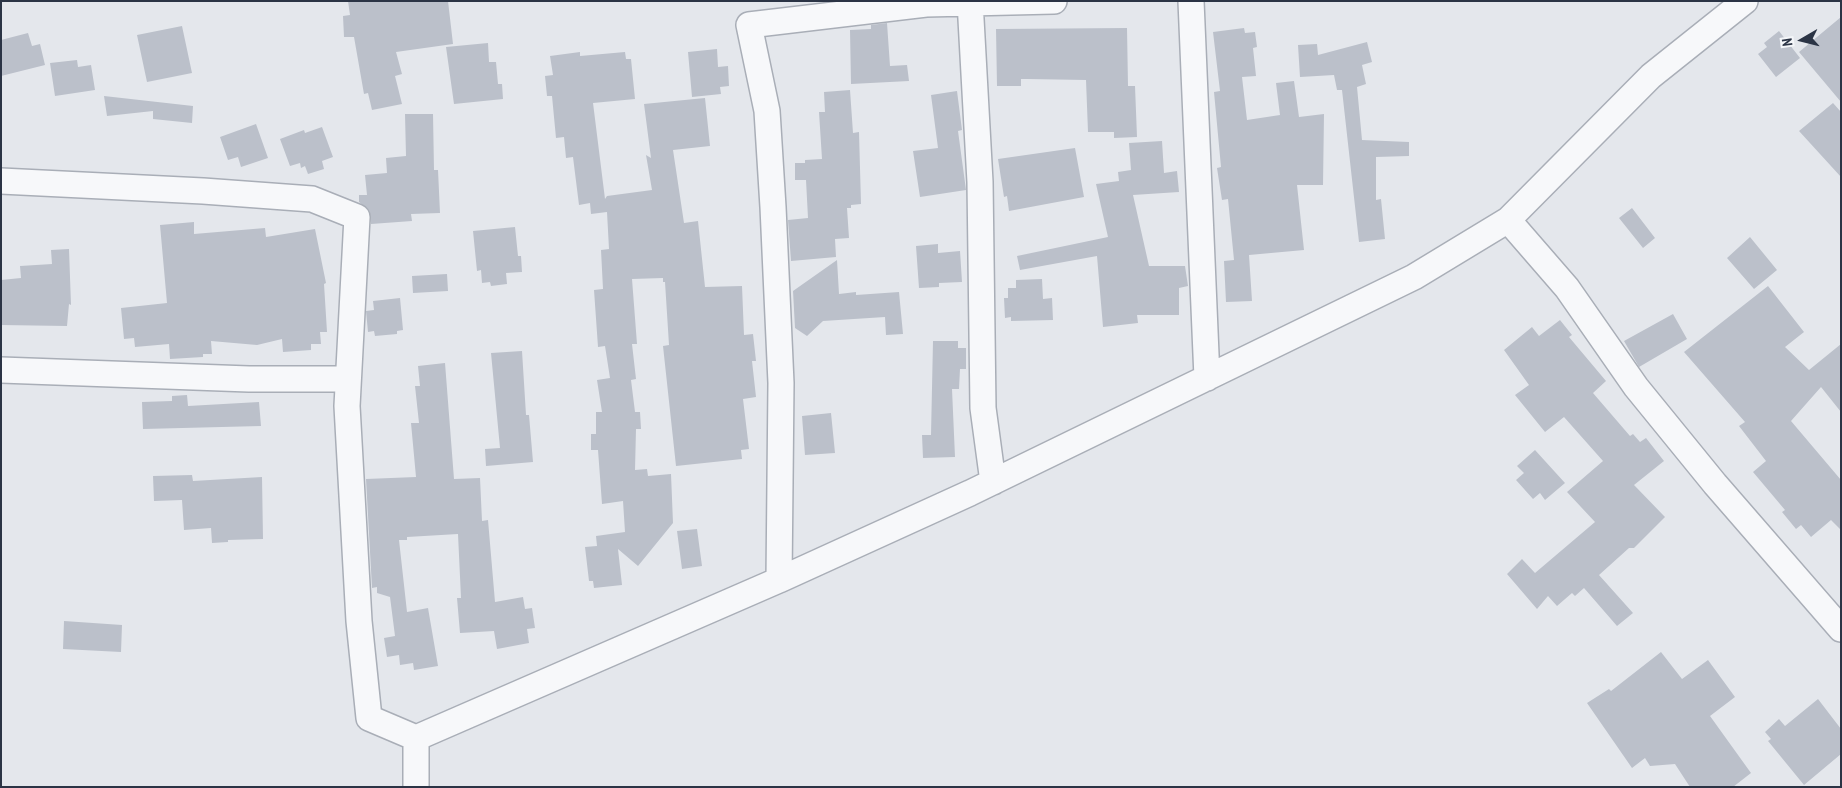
<!DOCTYPE html>
<html>
<head>
<meta charset="utf-8">
<style>
	body { margin:0 }
	#map { position:relative; width:1842px; height:788px; overflow:hidden; background:#e4e7ec; font-family:"PT Sans Narrow",sans-serif }
	canvas { display:block }
	.frame { position:absolute; inset:0; border:2px solid #2b3445; pointer-events:none }
	.north { position:absolute; left:1777px; top:15px; width:50px; height:50px; -webkit-text-stroke:4px #f4f6f9; paint-order:stroke; rotate:262deg; font-size:14px; font-weight:700; line-height:20px; text-align:center; color:#2b3445 }
	.north::after { content:''; display:block; margin:auto; width:18px; height:22px; background:#2b3445; clip-path:polygon(50% 0,100% 100%,50% 72%,0 100%) }
</style>
</head>
<body>
<div id="map">
<canvas width="1842" height="788"></canvas>
<div class="frame"></div>
<div class="north">N</div>
</div>
<script>
const g = document.querySelector('canvas').getContext('2d');
g.lineJoin = 'round';
function paint(path, color) { g.fillStyle = color; g.fill(path, 'evenodd'); }
const shape = rows => new Path2D(rows.map(r => 'M' + r).join(''));
function strokePath(path, color, width, dash) { g.strokeStyle = color; g.lineWidth = width; g.lineCap = dash ? 'butt' : 'round'; g.setLineDash(dash || []); g.stroke(path); }
paint(shape([
	[348,1,448,1,453,44,396,52,402,74,395,76,402,104,372,110,368,93,364,94,354,37,344,37,343,16,350,15],
	[1841,17,1841,102,1799,52],
	[887,23,890,66,907,65,909,81,851,84,850,30,871,29,871,25],
	[182,26,192,73,147,82,137,35],
	[1127,28,1128,86,1135,86,1137,137,1114,138,1114,132,1088,132,1086,80,1027,79,1021,79,1021,86,997,86,996,29],
	[1244,28,1245,33,1255,32,1257,47,1253,48,1256,76,1242,77,1247,120,1280,115,1276,83,1294,81,1299,117,1324,114,1323,185,1297,185,1304,250,1249,255,1252,301,1226,302,1224,261,1234,260,1228,199,1222,200,1217,168,1221,167,1214,92,1220,91,1213,32],
	[1779,31,1800,58,1776,77,1758,54,1767,47,1764,43],
	[28,33,32,46,40,44,45,65,1,76,1,40],
	[1367,42,1372,62,1362,65,1366,84,1357,87,1362,140,1409,142,1409,156,1376,157,1376,200,1381,199,1385,239,1359,242,1342,90,1337,90,1334,75,1300,77,1298,45,1317,44,1318,55],
	[488,43,489,62,496,62,498,84,502,84,503,99,454,104,446,47],
	[717,49,718,67,728,66,729,86,720,87,721,94,692,97,688,52],
	[580,52,580,56,625,52,626,59,631,59,635,99,593,103,605,199,607,196,652,190,646,155,651,158,644,104,705,98,710,146,673,150,684,223,698,221,705,287,742,286,744,335,753,334,756,361,752,361,756,397,743,399,749,449,741,450,742,459,676,466,663,346,669,345,665,282,663,282,663,278,632,279,637,344,632,344,636,379,631,380,635,412,640,412,641,429,636,429,635,470,647,469,648,476,671,474,673,523,638,566,618,549,622,585,594,588,593,581,589,581,585,547,597,546,596,536,625,532,623,501,602,504,598,450,591,450,591,434,596,434,596,412,602,412,597,380,610,378,605,346,598,347,594,290,603,289,601,250,609,249,607,212,591,214,590,203,579,205,573,157,566,158,564,137,556,138,552,96,547,96,545,76,553,75,550,56],
	[77,60,78,67,91,65,95,90,55,96,50,63],
	[850,90,853,133,859,132,861,204,851,205,851,208,847,208,849,238,835,239,836,257,791,261,788,220,808,218,806,180,795,180,795,163,805,163,805,160,822,159,819,112,825,112,824,92],
	[957,91,962,130,958,131,966,190,920,197,913,151,938,148,931,95],
	[104,96,193,106,192,123,153,119,153,111,107,116],
	[1833,103,1841,112,1841,177,1799,131],
	[405,114,433,114,434,170,438,170,440,213,411,214,412,221,371,224,369,210,359,202,359,195,367,195,365,175,387,173,386,158,406,156],
	[256,124,268,158,241,167,238,157,228,160,220,137],
	[322,127,333,157,322,161,324,169,308,174,305,166,301,168,300,163,290,166,280,139,304,130,305,133],
	[1162,141,1164,173,1177,171,1179,192,1133,195,1149,266,1185,266,1188,286,1179,288,1179,315,1137,315,1138,323,1103,327,1097,256,1020,270,1017,256,1108,237,1096,184,1119,181,1118,172,1131,170,1129,143],
	[1075,148,1084,197,1009,211,1007,196,1004,197,998,159],
	[1632,208,1655,238,1643,248,1619,218],
	[194,222,194,234,265,228,266,237,315,229,326,283,324,284,327,332,320,332,321,344,311,344,311,350,283,352,282,339,257,345,211,341,212,354,203,354,203,357,170,359,169,344,135,347,134,338,124,339,121,308,167,303,160,225],
	[515,227,518,256,521,256,522,272,506,273,507,284,491,286,490,282,482,283,481,270,477,271,473,231],
	[1750,237,1777,270,1754,289,1727,258],
	[938,244,938,253,960,251,962,282,939,283,939,287,919,288,916,246],
	[69,249,71,305,69,304,67,326,1,325,1,280,21,278,20,266,52,264,51,250],
	[837,260,839,294,856,292,856,295,899,292,903,334,886,335,885,317,823,321,807,336,795,328,793,291],
	[447,274,448,291,413,293,412,276],
	[1042,279,1043,299,1052,298,1053,320,1011,321,1011,317,1005,318,1004,298,1008,298,1008,288,1016,288,1016,280],
	[1768,286,1804,332,1785,347,1809,370,1841,344,1841,412,1821,387,1791,421,1841,480,1841,530,1831,520,1811,537,1801,525,1796,529,1782,512,1785,510,1753,472,1766,461,1739,426,1745,422,1684,352],
	[400,298,403,330,397,331,397,334,375,336,374,331,368,332,366,311,374,310,373,301],
	[1673,314,1687,339,1639,367,1624,341],
	[1560,320,1572,335,1569,337,1606,381,1593,393,1630,436,1633,434,1640,442,1646,438,1664,461,1634,485,1665,517,1634,548,1629,548,1599,575,1633,613,1617,626,1584,588,1575,596,1572,593,1557,606,1548,596,1537,609,1507,574,1522,559,1535,573,1595,522,1567,492,1603,461,1564,417,1545,432,1515,395,1529,385,1504,350,1532,327,1539,336],
	[933,341,958,341,958,348,966,348,966,369,960,369,959,389,952,389,955,457,923,458,922,435,931,435],
	[522,351,526,415,529,415,533,462,486,466,485,449,500,448,491,353],
	[445,363,454,479,480,478,482,521,488,520,495,602,523,597,525,609,532,608,535,628,527,629,529,643,497,649,494,631,460,633,457,598,461,598,458,534,407,537,407,540,399,540,407,612,428,608,438,666,414,670,413,663,400,665,399,655,387,657,384,638,395,636,390,597,377,593,377,587,372,588,366,479,416,477,411,423,419,423,415,386,420,386,418,366],
	[187,395,188,406,259,402,261,426,143,429,142,402,172,401,172,396],
	[831,413,835,453,805,455,802,416],
	[1535,450,1565,483,1545,500,1540,493,1533,499,1516,480,1524,473,1517,466],
	[192,475,193,481,262,477,263,539,228,540,228,542,212,543,211,528,184,530,182,500,154,501,153,476],
	[697,529,702,566,682,569,677,531],
	[64,621,122,625,121,652,63,649],
	[1661,652,1682,679,1708,660,1735,697,1710,716,1751,773,1733,787,1690,787,1675,764,1650,766,1645,758,1632,768,1587,703,1609,689,1611,691],
	[1818,699,1841,729,1841,754,1804,785,1768,741,1771,739,1765,732,1779,719,1785,726]
]), '#bbc0ca');
const minor = shape([
	[970,1,980,182,983,408,993,482],
	[1191,1,1207,378],
	[1,181,203,191,312,199,357,217,347,406,359,621,369,718,416,738],
	[1508,220,1567,288,1636,387,1715,484,1841,629],
	[1,370,249,379,348,379],
	[779,580,970,493,1414,277,1508,220,1651,76,1745,1],
	[416,787,416,738,779,580,781,383,773,207,767,111,749,25,926,4,1054,1]
]);
strokePath(minor, '#a9aeb7', 28);
strokePath(minor, '#f7f8fa', 25);
</script>
</body>
</html>
